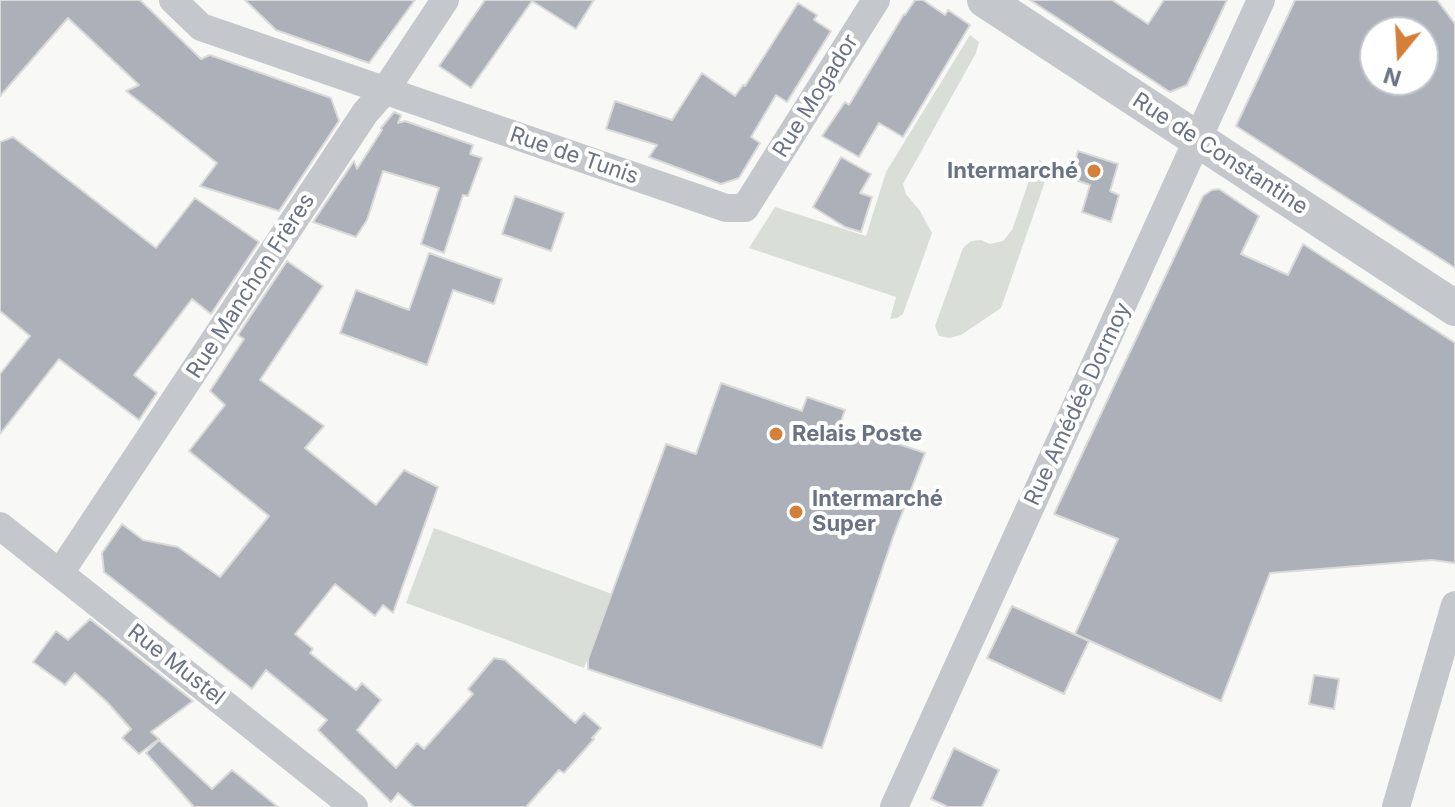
<!DOCTYPE html>
<html>
<head>
<meta charset="utf-8">
<style>
	body { margin:0 }
	#map { position:relative; width:1455px; height:807px; overflow:hidden; background:#f8f8f6; font-family:Inter,sans-serif }
	canvas { display:block }
	.north { position:absolute; left:1359px; top:16px; width:80px; height:80px; box-sizing:border-box; background:#fff; border:2px solid #c3c7ce; border-radius:50%; rotate:198deg; font-size:22px; font-weight:700; line-height:32px; text-align:center; color:#6a7384 }
	.north::after { content:''; display:block; margin:auto; width:28px; height:36px; background:#d47f3a; clip-path:polygon(50% 0,100% 100%,50% 72%,0 100%) }
</style>
</head>
<body>
<div id="map">
<canvas width="1455" height="807"></canvas>
<div class="north">N</div>
</div>
<script>
const g = document.querySelector('canvas').getContext('2d');
g.lineJoin = 'round';
function paint(path, color) { g.fillStyle = color; g.fill(path, 'evenodd'); }
const shape = rows => new Path2D(rows.map(r => 'M' + r).join(''));
function strokePath(path, color, width, dash) { g.strokeStyle = color; g.lineWidth = width; g.lineCap = dash ? 'butt' : 'round'; g.setLineDash(dash || []); g.stroke(path); }
function write(font, color, halo, rows, align = 'center') {
  g.font = font + ' Inter,sans-serif'; g.lineWidth = 8; g.setLineDash([]); g.textBaseline = 'middle'; g.strokeStyle = halo; g.fillStyle = color; for (const [text, x, y, turn = 0] of rows) {
    g.save(); g.translate(x, y); g.rotate((+turn || 0) * Math.PI / 180); g.textAlign = isNaN(turn) ? turn : align; if (halo) g.strokeText(text, 0, 0); g.fillText(text, 0, 0); g.restore();
  }
}
paint(shape([
	[970,35,979,42,976,53,903,184,906,194,920,211,932,233,903,314,897,318,890,319,896,297,749,248,775,207,866,236,886,172],
	[1040,160,1049,170,1001,308,961,335,949,338,939,336,935,326,963,248,971,241,981,240,990,244,1003,241,1012,230,1033,169],
	[434,528,612,594,584,668,406,603]
]), '#d9dfd7');
const building = shape([
	[0,0,140,0,201,59,210,55,331,98,339,121,279,211,200,186,217,163,126,91,139,85,68,18,0,96,0,0],
	[245,0,415,0,369,63,276,30,245,0],
	[485,0,594,0,576,29,532,1,471,88,439,66,485,0],
	[915,0,923,0,945,15,948,10,970,25,903,137,879,123,859,157,822,136,845,102,849,105,904,14,905,15,915,0],
	[1030,0,1112,0,1148,24,1164,0,1227,0,1187,85,1170,92,1030,0],
	[1295,0,1437,0,1455,24,1455,268,1236,126,1295,0],
	[1375,32,1423,32,1423,80,1375,80,1375,32],
	[798,3,817,15,814,20,831,31,787,102,776,95,751,137,760,143,739,178,721,184,649,157,657,145,606,129,615,101,672,120,702,73,735,96,743,85,745,86,798,3],
	[394,112,401,115,398,123,405,121,473,145,470,154,482,158,468,196,463,195,444,253,421,244,439,188,383,171,367,220,356,237,313,222,354,161,357,169,382,130,381,128,394,112],
	[13,137,156,248,195,198,259,242,211,314,192,299,134,375,157,393,139,420,59,359,0,434,0,374,30,336,0,311,0,142,13,137],
	[1078,151,1118,164,1110,191,1119,195,1111,222,1082,212,1090,185,1070,178,1078,151],
	[841,157,871,174,860,193,872,197,861,232,845,227,813,207,841,157],
	[1219,189,1259,216,1241,254,1288,275,1303,244,1455,343,1455,563,1432,560,1270,573,1221,701,1075,634,1118,539,1054,514,1203,196,1212,190,1219,189],
	[515,196,564,213,551,251,502,234,515,196],
	[429,253,502,279,494,304,453,290,427,365,340,333,356,290,409,310,429,253],
	[287,261,323,286,260,380,324,426,305,448,376,505,404,470,438,487,393,613,383,605,375,616,335,584,295,634,313,649,310,653,356,690,362,683,381,700,357,730,396,768,417,743,424,749,473,694,468,689,494,658,505,660,575,723,584,713,601,728,592,738,594,739,564,773,559,770,526,807,414,807,398,793,391,802,318,730,327,720,266,670,252,689,104,572,102,553,122,524,143,540,178,547,220,577,269,516,189,451,225,405,210,391,244,339,238,335,287,261],
	[721,383,802,411,807,397,845,410,840,424,925,453,893,537,822,748,588,669,588,659,666,444,696,454,721,383],
	[1012,606,1089,641,1064,694,987,658,1012,606],
	[90,619,193,701,151,732,159,739,139,754,122,738,131,729,107,702,75,673,65,685,33,662,56,631,68,640,90,619],
	[1314,675,1339,679,1334,709,1309,704,1314,675],
	[159,740,212,789,232,770,278,807,194,807,146,753,159,740],
	[954,748,999,770,982,807,948,807,931,799,954,748]
]);
paint(building, '#acb0b8');
strokePath(building, '#dadad8', 2);
strokePath(shape([
	[173,0,201,27,726,208,745,208,876,0],
	[0,526,354,807],
	[60,573,365,113,386,89,445,0],
	[894,807,1261,0],
	[1396,807,1455,605]
]), '#c4c7cb', 28);
strokePath(shape([
	[985,0,1455,308]
]), '#c4c7cb', 36);
for (const [x, y, r, color] of [
	[1094,171,8,"#d47f3a"],
	[776,434,8,"#d47f3a"],
	[796,512,8,"#d47f3a"]
]) { const dot = new Path2D(); dot.arc(x, y, r, 0, 2 * Math.PI); g.fillStyle = color; g.fill(dot); strokePath(dot, '#fff', 3); }
write('22px', '#6a7384', '#fff', [
	["Rue Mogador",816,96,-58],
	["Rue de Constantine",1220,154,33],
	["Rue de Tunis",574,156,19],
	["Rue Manchon Frères",251,286,-57],
	["Rue Amédée Dormoy",1078,404,-65],
	["Rue Mustel",176,665,38]
]);
write('bold 22px', '#6a7384', '#fff', [
	["Intermarché",1078,171,"right"],
	["Relais Poste",792,434],
	["Intermarché",812,499],
	["Super",812,524]
], 'left');
</script>
</body>
</html>
